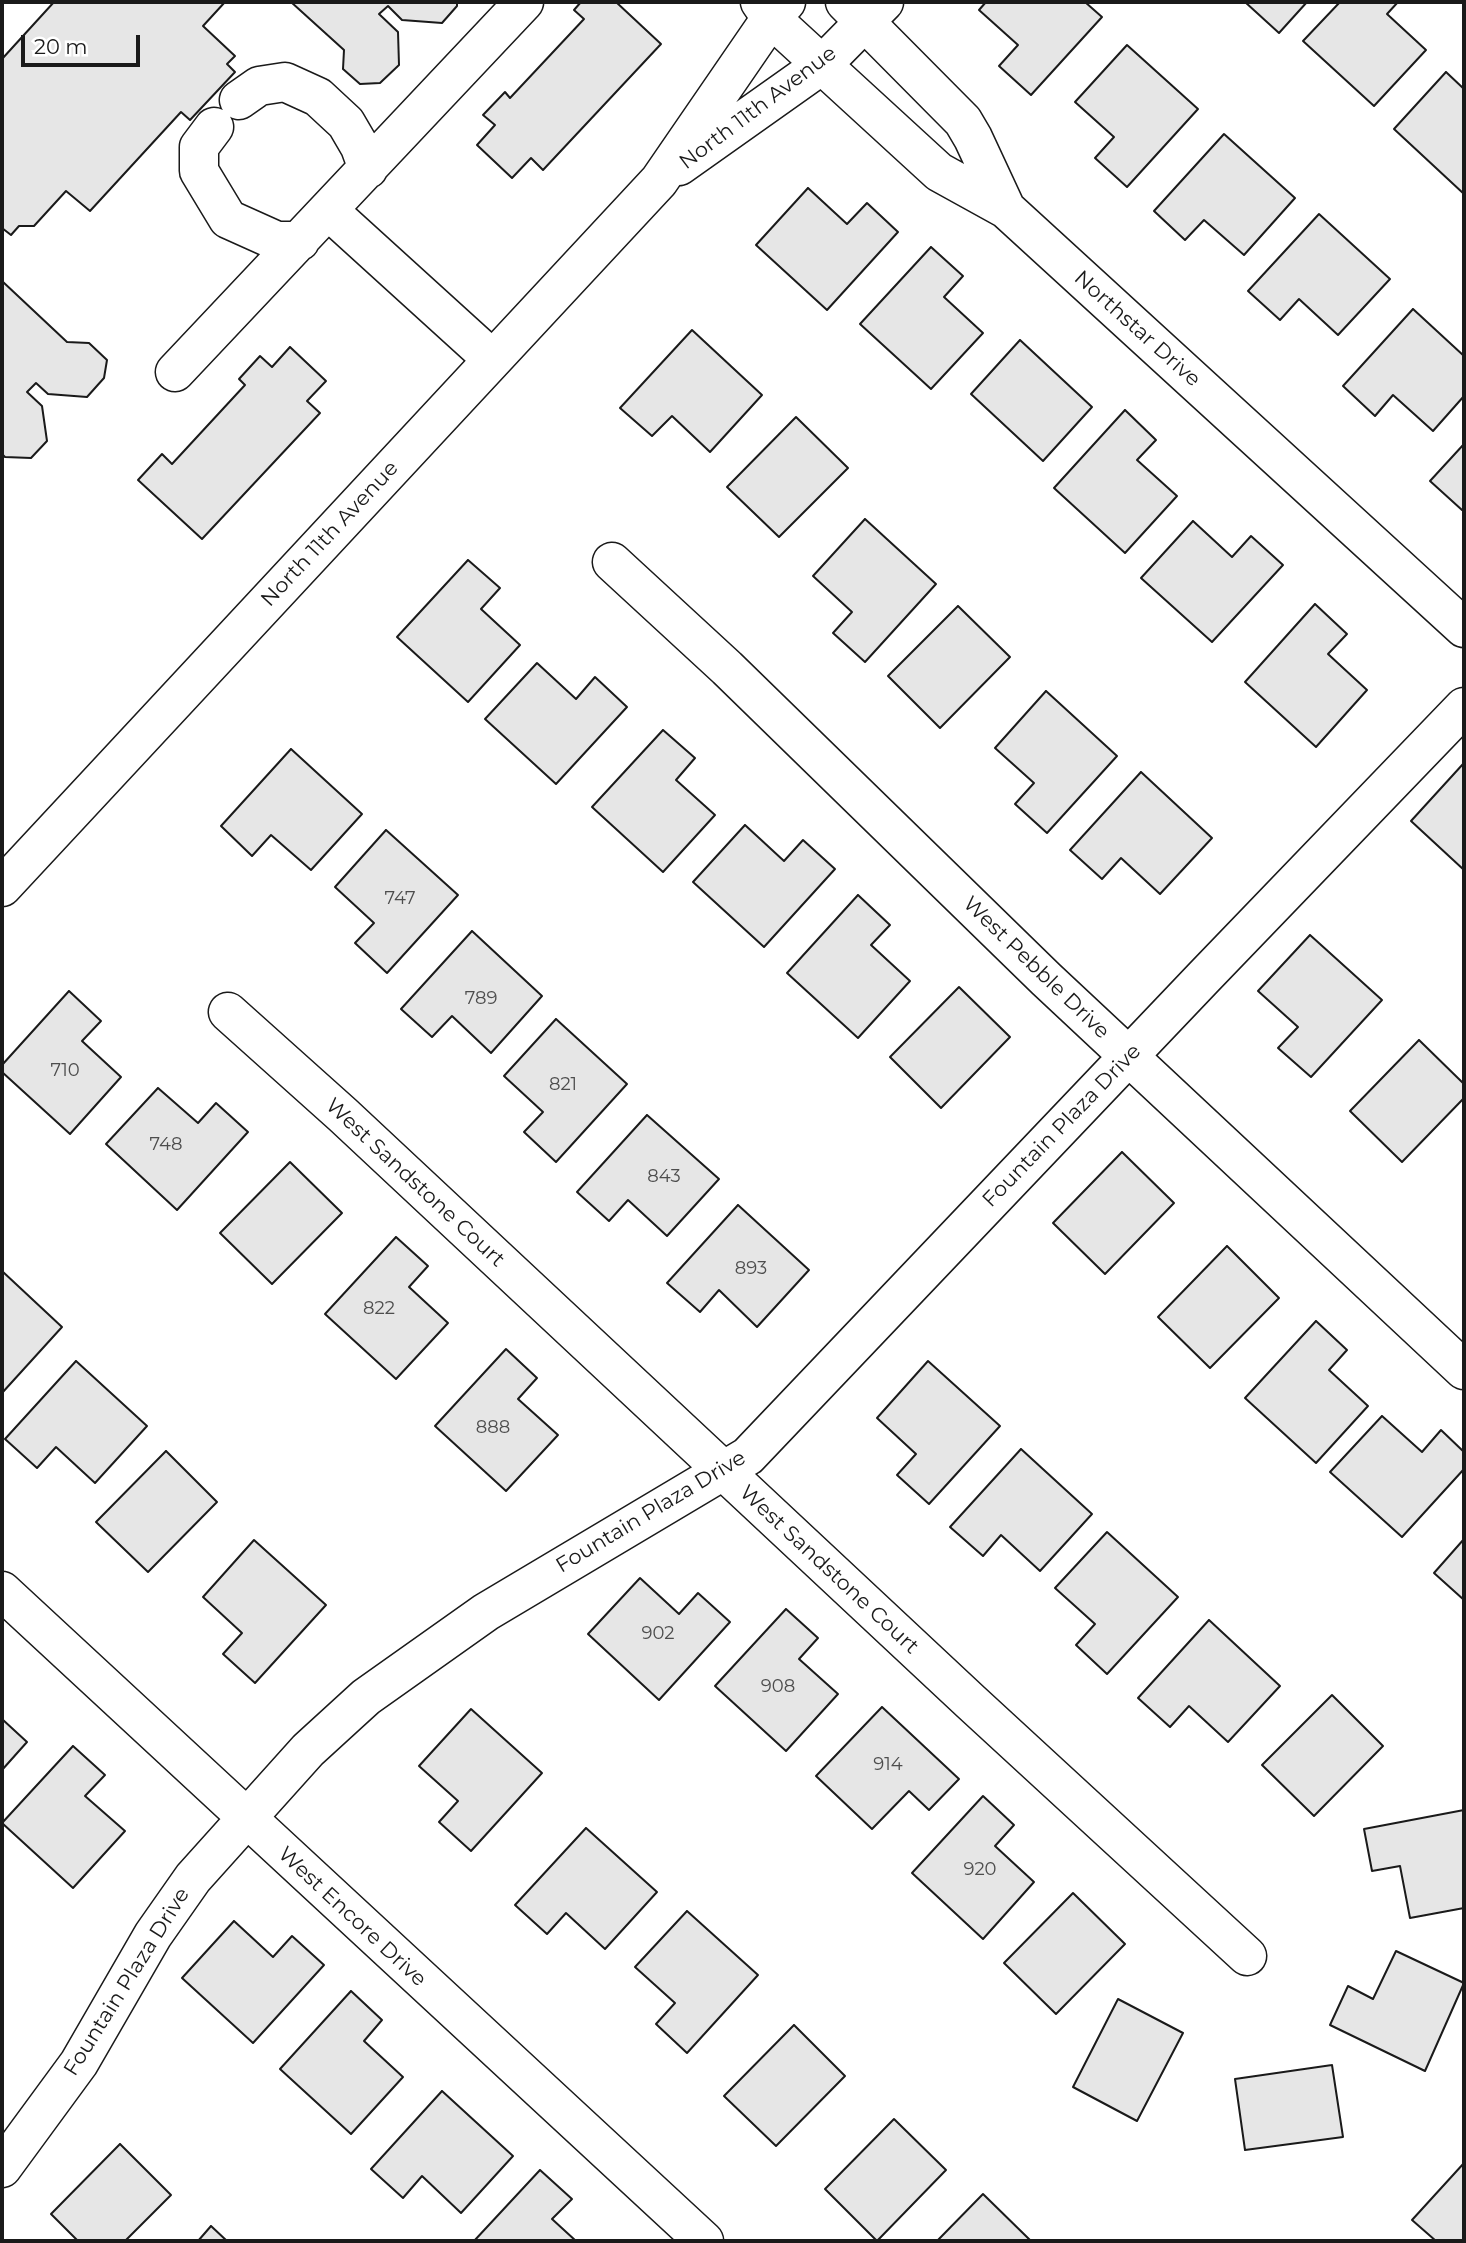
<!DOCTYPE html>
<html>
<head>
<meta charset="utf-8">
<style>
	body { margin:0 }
	#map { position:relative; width:1466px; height:2243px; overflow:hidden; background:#fff; font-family:Montserrat,sans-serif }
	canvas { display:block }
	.frame { position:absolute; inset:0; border:4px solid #1a1a1a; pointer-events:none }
	.scale { position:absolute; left:21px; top:35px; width:119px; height:32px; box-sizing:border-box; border:4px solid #1a1a1a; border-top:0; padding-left:9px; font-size:21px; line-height:24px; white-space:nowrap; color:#1a1a1a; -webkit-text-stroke:5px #fff; paint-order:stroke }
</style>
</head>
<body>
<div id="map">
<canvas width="1466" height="2243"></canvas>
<div class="frame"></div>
<div class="scale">20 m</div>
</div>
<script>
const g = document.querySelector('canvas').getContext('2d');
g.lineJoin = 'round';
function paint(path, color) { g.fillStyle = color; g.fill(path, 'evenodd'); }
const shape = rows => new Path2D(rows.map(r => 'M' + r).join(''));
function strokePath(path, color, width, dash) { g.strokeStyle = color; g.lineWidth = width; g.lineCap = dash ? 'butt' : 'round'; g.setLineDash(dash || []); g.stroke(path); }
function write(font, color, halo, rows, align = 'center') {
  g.font = font + ' Montserrat,sans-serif'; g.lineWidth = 5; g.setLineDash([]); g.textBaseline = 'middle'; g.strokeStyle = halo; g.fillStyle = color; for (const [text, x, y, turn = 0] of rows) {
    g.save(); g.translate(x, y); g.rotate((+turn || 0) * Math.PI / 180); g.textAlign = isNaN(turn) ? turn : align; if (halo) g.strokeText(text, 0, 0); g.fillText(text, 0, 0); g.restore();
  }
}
const building = shape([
	[54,2,225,2,203,26,235,56,227,64,235,72,190,120,181,112,90,211,66,191,34,226,19,226,11,235,2,228,2,59,54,2],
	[291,2,457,2,457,6,442,23,402,20,388,6,379,14,398,32,399,65,380,83,360,84,343,69,344,50,291,2],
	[581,2,616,2,661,44,543,170,531,158,512,178,477,145,495,125,483,115,505,92,510,98,584,19,574,10,581,2],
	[986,2,1085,2,1102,17,1031,95,999,66,1018,45,979,10,986,2],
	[1245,2,1307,2,1279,33,1245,2],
	[1340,2,1398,2,1387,14,1426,50,1374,106,1303,41,1340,2],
	[1127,45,1198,109,1127,187,1095,158,1114,137,1075,102,1127,45],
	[1446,72,1464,89,1464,194,1394,129,1446,72],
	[1224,134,1295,198,1244,255,1204,220,1185,240,1154,211,1224,134],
	[808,188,847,224,867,203,898,232,827,310,756,245,808,188],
	[1319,214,1390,279,1338,335,1299,299,1280,320,1248,291,1319,214],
	[931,247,963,276,944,297,983,333,931,389,860,324,931,247],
	[2,281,67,342,89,343,107,360,104,378,87,397,48,394,36,383,27,392,42,406,47,441,31,458,5,457,2,454,2,281],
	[1413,309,1464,356,1464,396,1433,431,1393,395,1375,416,1343,386,1413,309],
	[692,330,762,395,710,452,672,416,652,436,620,408,692,330],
	[1020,340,1092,407,1043,461,971,394,1020,340],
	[290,347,326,381,307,401,320,413,202,539,138,480,162,454,172,464,245,385,239,379,260,356,272,367,290,347],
	[1125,410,1156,440,1137,460,1177,496,1125,553,1054,488,1125,410],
	[796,417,848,468,779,537,727,487,796,417],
	[1464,444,1464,508,1462,510,1430,481,1464,444],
	[865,519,936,584,865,662,833,633,852,612,813,576,865,519],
	[1193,521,1232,557,1251,536,1283,565,1212,642,1141,578,1193,521],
	[468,560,500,588,481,609,520,645,468,702,397,637,468,560],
	[1315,604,1347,634,1328,654,1367,690,1316,747,1245,682,1315,604],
	[958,606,1010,657,940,728,888,676,958,606],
	[537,663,576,699,595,677,627,707,556,784,485,719,537,663],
	[1046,691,1117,756,1047,833,1015,804,1034,783,995,748,1046,691],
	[663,730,695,758,676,780,715,815,663,872,592,807,663,730],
	[291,749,362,814,311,870,271,835,252,856,221,826,291,749],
	[1463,764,1464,765,1464,870,1411,821,1463,764],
	[1141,772,1212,838,1160,894,1121,858,1102,879,1070,850,1141,772],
	[745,825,784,861,803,840,835,869,764,947,693,882,745,825],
	[386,830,458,895,387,973,355,943,374,923,335,887,386,830],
	[858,895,890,925,871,945,910,981,858,1038,787,973,858,895],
	[472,931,542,996,491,1053,452,1016,432,1037,401,1009,472,931],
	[1310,935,1382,1000,1311,1077,1278,1048,1298,1027,1258,991,1310,935],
	[959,987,1010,1037,941,1108,890,1057,959,987],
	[69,991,101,1021,82,1041,121,1077,70,1134,2,1072,2,1065,69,991],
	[556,1019,627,1084,556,1162,524,1132,543,1112,504,1076,556,1019],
	[1419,1040,1464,1084,1464,1098,1402,1162,1350,1111,1419,1040],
	[158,1088,198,1123,216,1103,248,1132,177,1210,106,1144,158,1088],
	[647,1115,719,1179,667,1236,628,1200,609,1221,577,1192,647,1115],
	[1122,1152,1174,1203,1105,1274,1053,1223,1122,1152],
	[290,1162,342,1213,272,1284,220,1233,290,1162],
	[738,1205,809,1270,757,1327,719,1290,700,1312,667,1283,738,1205],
	[396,1237,428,1266,409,1287,448,1323,396,1379,325,1314,396,1237],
	[1227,1246,1279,1298,1210,1368,1158,1317,1227,1246],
	[2,1271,62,1327,2,1393,2,1271],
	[1316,1321,1347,1350,1329,1370,1368,1406,1316,1463,1245,1398,1316,1321],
	[506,1349,537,1378,518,1399,558,1435,506,1491,435,1426,506,1349],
	[76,1361,147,1426,95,1483,56,1447,37,1468,5,1439,76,1361],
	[928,1361,1000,1426,929,1504,897,1475,916,1454,877,1418,928,1361],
	[1382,1416,1422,1452,1441,1430,1464,1452,1464,1469,1402,1537,1330,1472,1382,1416],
	[1021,1449,1092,1514,1040,1571,1001,1535,983,1556,950,1527,1021,1449],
	[166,1451,217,1502,148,1572,96,1522,166,1451],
	[1107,1532,1178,1597,1107,1674,1076,1645,1095,1624,1055,1588,1107,1532],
	[1464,1539,1464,1600,1434,1573,1464,1539],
	[254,1540,326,1605,255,1683,223,1654,242,1633,203,1597,254,1540],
	[640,1578,679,1614,698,1593,730,1622,659,1700,588,1634,640,1578],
	[786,1609,818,1638,799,1659,838,1694,786,1751,715,1686,786,1609],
	[1209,1620,1280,1686,1228,1742,1189,1706,1170,1727,1138,1698,1209,1620],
	[1332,1695,1383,1746,1314,1816,1262,1765,1332,1695],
	[882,1707,959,1779,929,1810,909,1791,872,1829,816,1776,882,1707],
	[471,1709,542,1773,471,1851,439,1822,458,1801,419,1766,471,1709],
	[2,1719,27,1742,2,1770,2,1719],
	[73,1746,105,1775,85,1796,125,1831,73,1888,2,1823,73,1746],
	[983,1796,1014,1825,995,1846,1034,1882,983,1939,912,1873,983,1796],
	[1464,1810,1464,1908,1410,1918,1400,1866,1372,1871,1364,1829,1464,1810],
	[586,1828,657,1892,605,1949,566,1913,547,1934,515,1905,586,1828],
	[1073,1893,1125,1944,1056,2014,1004,1963,1073,1893],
	[687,1911,758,1975,687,2053,656,2024,675,2003,635,1967,687,1911],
	[234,1921,273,1957,292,1936,324,1965,253,2043,182,1978,234,1921],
	[1396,1951,1464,1983,1425,2071,1330,2025,1348,1986,1373,1999,1396,1951],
	[351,1991,382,2020,364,2041,403,2077,351,2134,280,2069,351,1991],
	[1118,1999,1183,2033,1137,2121,1073,2087,1118,1999],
	[794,2025,845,2076,776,2146,724,2096,794,2025],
	[1332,2065,1343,2137,1245,2150,1235,2079,1332,2065],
	[442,2091,513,2156,461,2213,422,2176,403,2198,371,2169,442,2091],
	[894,2119,946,2170,877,2241,825,2189,894,2119],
	[120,2144,171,2195,125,2241,78,2241,51,2214,120,2144],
	[1464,2163,1464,2241,1436,2241,1412,2220,1464,2163],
	[540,2170,572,2199,552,2219,576,2241,474,2241,540,2170],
	[983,2194,1031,2241,937,2241,983,2194],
	[211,2226,227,2241,198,2241,211,2226]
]);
paint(building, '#e6e6e6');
strokePath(building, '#1a1a1a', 2);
const minor = shape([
	[760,2,771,18,939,172,1006,209],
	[845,2,963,121,973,138,1006,209,1464,628],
	[239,100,259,86,285,82,318,97,346,123,360,147,368,169],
	[214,127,199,147,199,171,228,219,277,241,300,241],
	[328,210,492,359],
	[175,372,524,2],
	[612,562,727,668,1046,979,1464,1370],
	[228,1012,343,1115,971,1702,1247,1956],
	[2,1591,704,2241],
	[2,2168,79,2063,153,1935,193,1878,308,1750,366,1697,486,1612,748,1456,1204,977,1464,707]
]);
const major = shape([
	[679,166,823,64,884,2],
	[2,887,659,181,771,18,786,2]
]);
strokePath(minor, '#1a1a1a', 41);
strokePath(major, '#1a1a1a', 41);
strokePath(minor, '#fff', 38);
strokePath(major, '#fff', 38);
write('18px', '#4d4d4d', null, [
	["747",400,899],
	["789",481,999],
	["710",65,1071],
	["821",563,1085],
	["748",166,1145],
	["843",664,1177],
	["893",751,1269],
	["822",379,1309],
	["888",493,1428],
	["902",658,1634],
	["908",778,1687],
	["914",888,1765],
	["920",980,1870]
]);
write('21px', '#1a1a1a', '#fff', [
	["North 11th Avenue",758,108,-37],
	["Northstar Drive",1137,329,42],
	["North 11th Avenue",330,534,-47],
	["West Pebble Drive",1036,968,44],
	["Fountain Plaza Drive",1062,1126,-46],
	["West Sandstone Court",415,1183,43],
	["Fountain Plaza Drive",651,1512,-31],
	["West Sandstone Court",829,1570,43],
	["West Encore Drive",352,1917,43],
	["Fountain Plaza Drive",127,1982,-58]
]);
</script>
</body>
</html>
